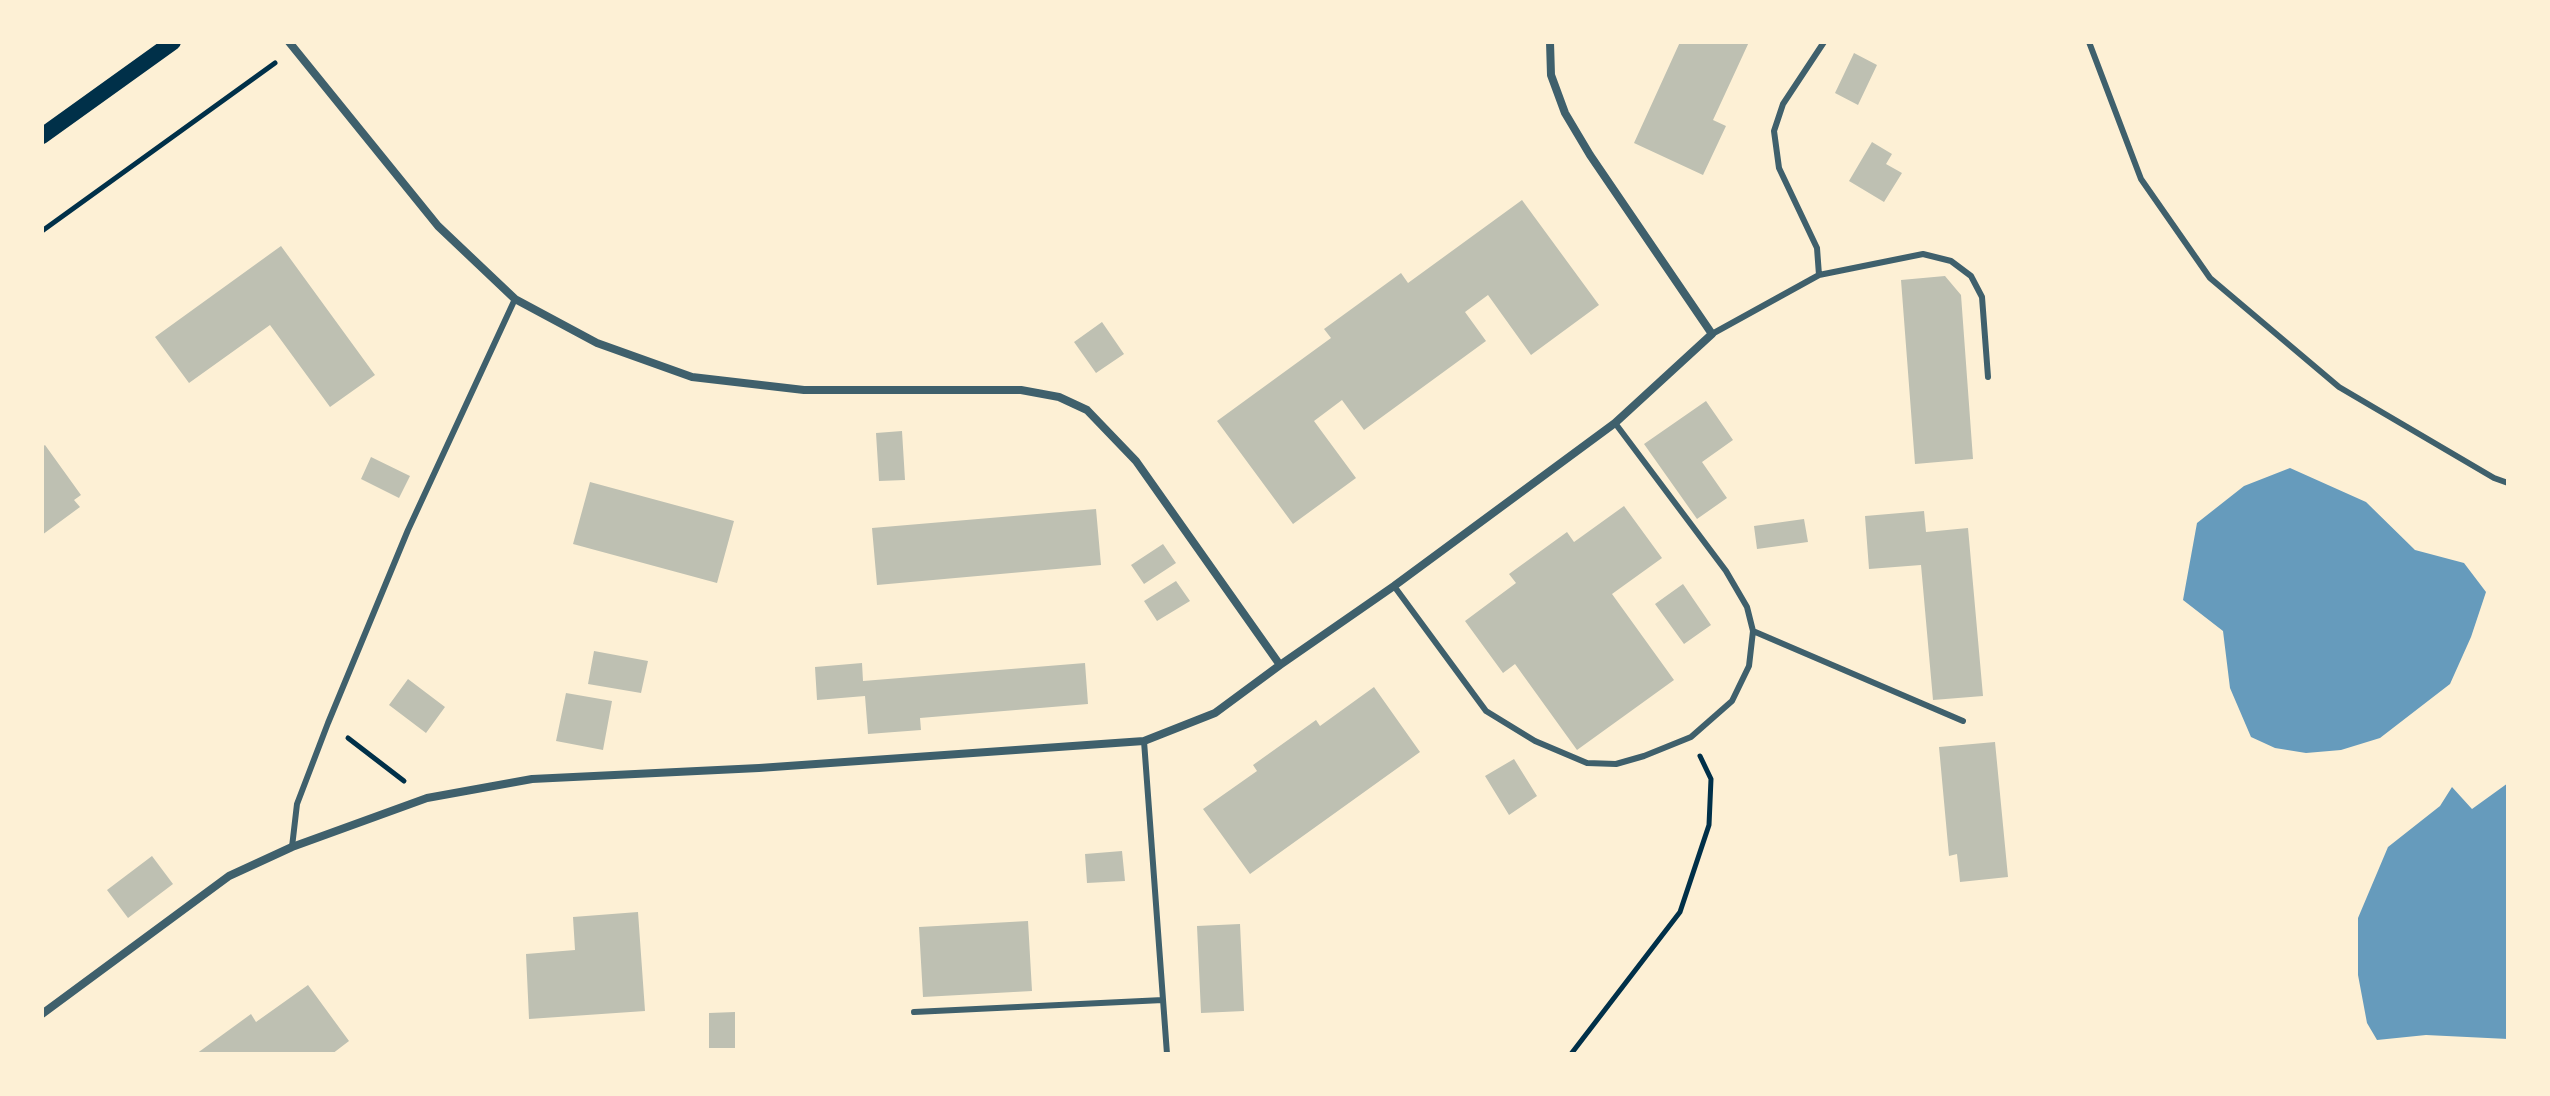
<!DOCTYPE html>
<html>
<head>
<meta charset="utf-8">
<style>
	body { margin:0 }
	#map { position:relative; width:2550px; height:1096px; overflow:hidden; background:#fdf0d5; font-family:Barlow,sans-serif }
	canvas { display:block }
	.frame { position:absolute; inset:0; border:44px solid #fdf0d5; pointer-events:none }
</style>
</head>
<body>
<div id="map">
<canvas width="2550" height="1096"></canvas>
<div class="frame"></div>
</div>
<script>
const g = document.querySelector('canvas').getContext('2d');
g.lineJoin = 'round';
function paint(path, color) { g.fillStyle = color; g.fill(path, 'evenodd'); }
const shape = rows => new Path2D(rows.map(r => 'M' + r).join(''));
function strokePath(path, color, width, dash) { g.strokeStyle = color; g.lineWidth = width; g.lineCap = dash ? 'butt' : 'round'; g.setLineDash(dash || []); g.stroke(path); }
paint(shape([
	[2290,468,2366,502,2415,550,2464,563,2486,592,2471,637,2450,684,2380,738,2341,750,2306,753,2275,748,2251,737,2230,688,2223,631,2183,600,2197,523,2244,486],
	[2508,783,2508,1039,2426,1035,2377,1040,2367,1023,2358,975,2358,918,2388,847,2440,806,2452,787,2472,809]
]), '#669bbc');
paint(shape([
	[1680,42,1749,42,1713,120,1726,126,1703,175,1634,143],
	[1854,53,1877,65,1858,105,1835,93],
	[1872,142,1892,154,1886,164,1902,173,1884,202,1849,181],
	[1522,200,1599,305,1531,355,1488,295,1465,312,1486,341,1364,430,1342,400,1314,421,1356,478,1293,524,1217,421,1331,338,1324,329,1401,273,1408,283],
	[281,246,375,375,330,407,270,325,189,383,155,337],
	[1945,276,1961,295,1973,459,1915,464,1901,280],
	[1102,322,1124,354,1096,373,1074,342],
	[1706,401,1733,440,1702,462,1727,498,1697,519,1644,444],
	[902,431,905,480,879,481,876,433],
	[45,445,81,495,74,500,80,507,42,535,42,447],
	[371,457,410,476,399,498,361,479],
	[590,482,734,521,717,583,573,544],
	[1624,506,1662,558,1612,594,1674,680,1577,750,1515,664,1503,673,1465,621,1516,583,1509,574,1567,532,1574,542],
	[1096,509,1101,565,877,585,872,528],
	[1924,511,1926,532,1968,528,1983,696,1933,700,1921,565,1869,569,1865,516],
	[1804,519,1808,542,1757,549,1754,526],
	[1163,544,1176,563,1144,584,1131,565],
	[1176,581,1190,601,1157,621,1144,601],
	[1683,584,1711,625,1684,644,1655,604],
	[594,651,648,661,641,693,588,684],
	[862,663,863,681,1085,663,1088,704,920,718,921,730,868,734,865,696,817,700,815,667],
	[408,679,445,707,426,733,389,705],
	[1374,687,1420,752,1250,874,1203,809,1257,771,1253,765,1316,720,1320,726],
	[566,693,612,701,603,750,556,741],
	[1995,742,2008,877,1960,882,1957,854,1949,856,1939,747],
	[1514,759,1537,796,1509,815,1485,776],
	[1122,851,1125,881,1087,883,1085,854],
	[152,856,173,884,128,918,107,890],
	[638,912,645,1011,529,1019,526,954,575,950,573,917],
	[1028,921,1032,991,923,997,919,927],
	[1240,924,1244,1011,1201,1013,1197,926],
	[308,985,349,1041,332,1054,196,1054,251,1014,256,1022],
	[735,1012,735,1048,709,1048,709,1013]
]), '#bec0b2');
strokePath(shape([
	[42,231,275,63],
	[348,738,404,781],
	[1571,1054,1680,912,1709,825,1711,779,1700,756]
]), '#003049', 5);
strokePath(shape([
	[2089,42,2141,179,2210,278,2339,387,2494,478,2508,483],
	[1819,275,1817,248,1779,168,1774,131,1783,104,1824,42],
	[1712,334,1819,275,1923,254,1951,261,1971,276,1982,297,1988,377],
	[1394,586,1486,711,1535,741,1587,763,1616,764,1644,756,1691,737,1732,701,1749,666,1753,631,1747,607,1726,571,1615,423],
	[1753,631,1963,721],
	[1144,741,1167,1054],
	[292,847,297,804,328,723,408,530,515,299],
	[914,1012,1163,1000]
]), '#3f606c', 6);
strokePath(shape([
	[289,42,438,226,515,299,597,343,692,377,804,390,1021,390,1059,397,1087,410,1136,461,1280,665],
	[42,1014,229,876,292,847,427,798,532,779,759,768,1144,741,1215,713,1280,665,1394,586,1615,423,1712,334,1590,155,1565,113,1551,75,1550,42]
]), '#3f606c', 8);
strokePath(shape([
	[42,136,173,42]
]), '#003049', 16);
</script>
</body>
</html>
